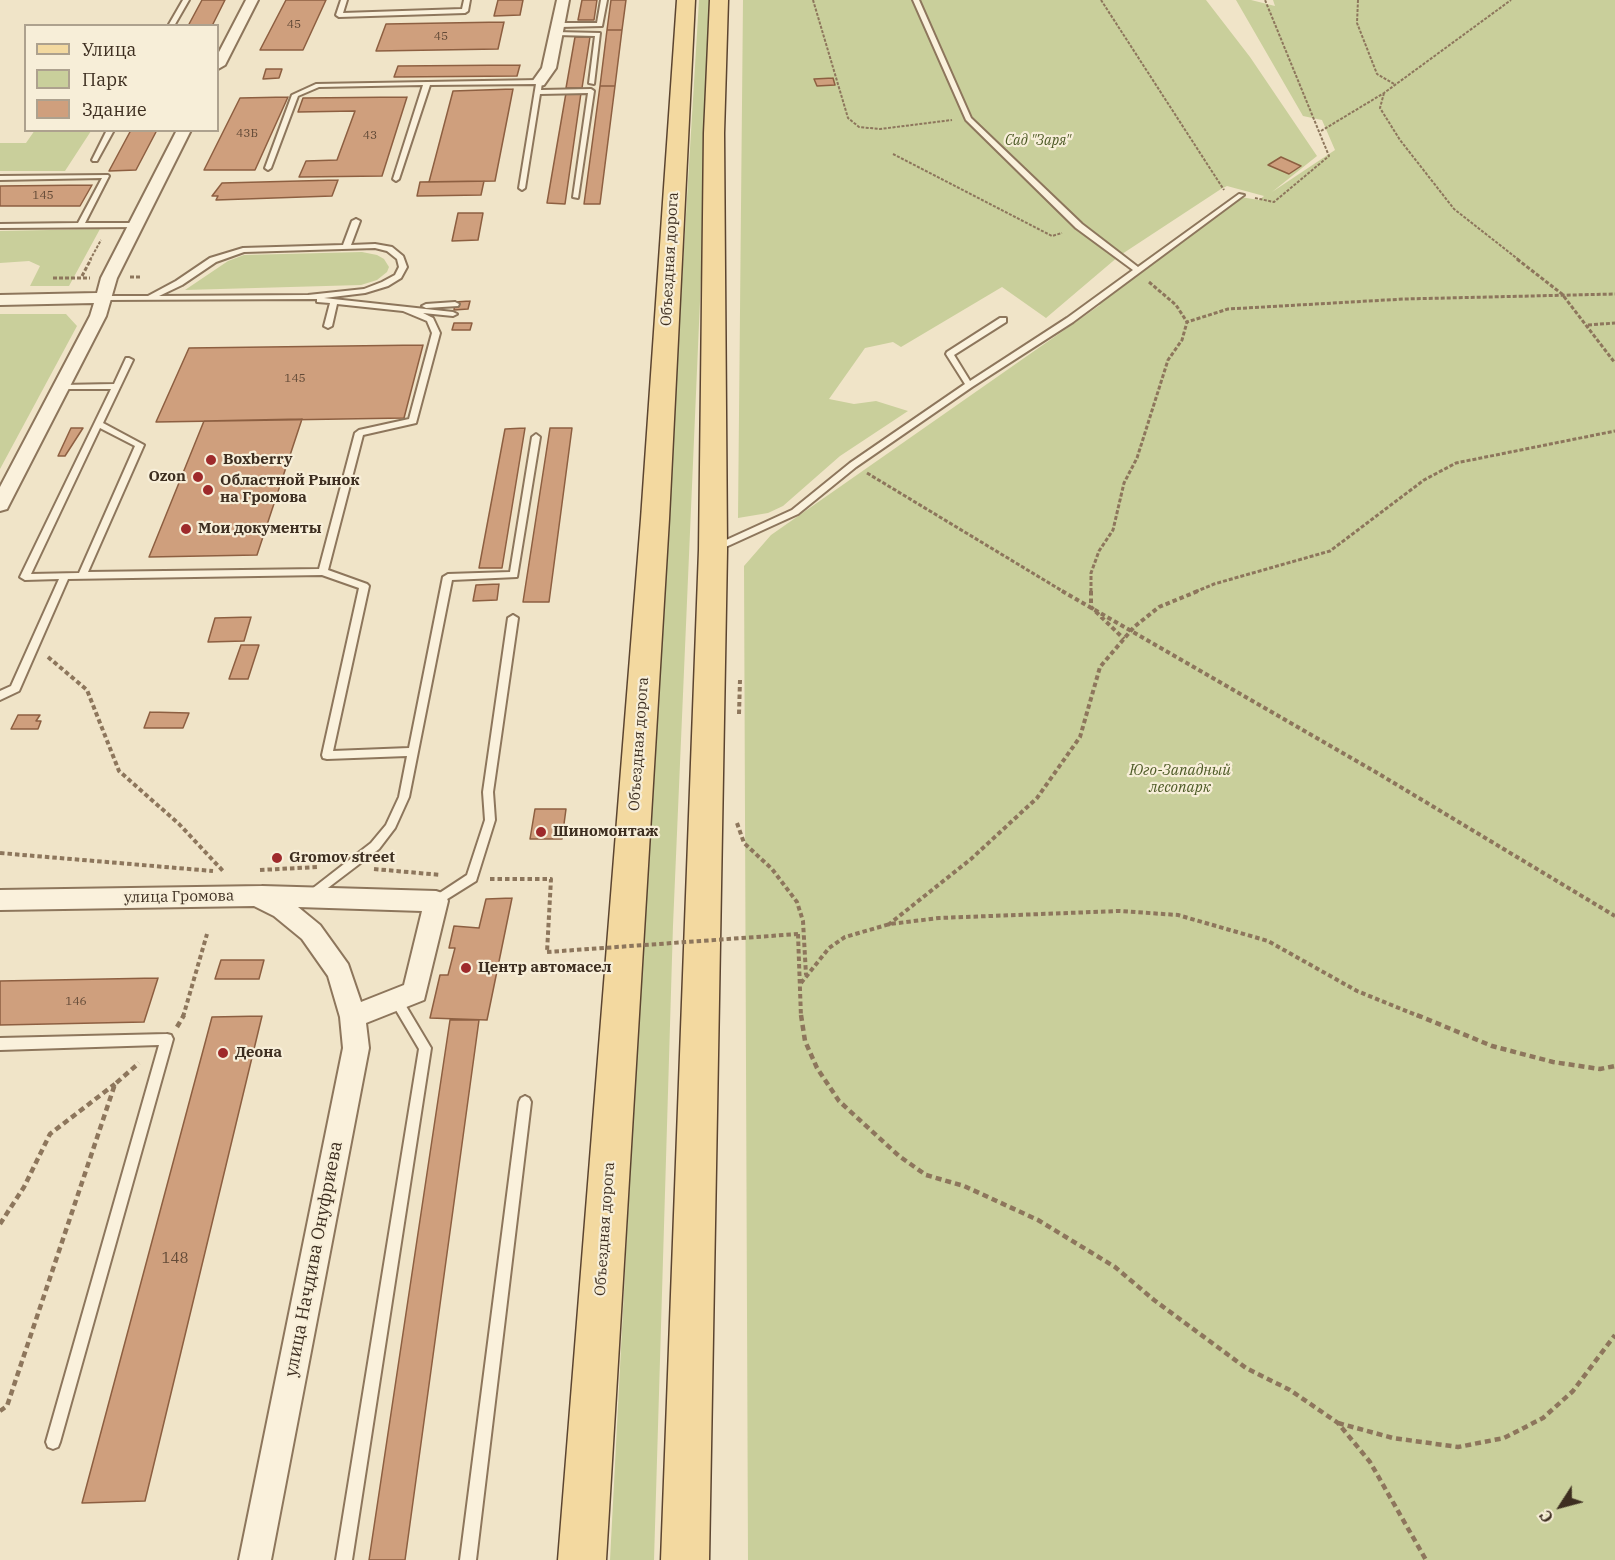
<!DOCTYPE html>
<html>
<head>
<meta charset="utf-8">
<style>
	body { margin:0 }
	#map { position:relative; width:1615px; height:1560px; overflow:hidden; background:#f0e4c8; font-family:"IBM Plex Serif",serif }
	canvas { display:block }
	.legend { position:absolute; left:24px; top:24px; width:195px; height:108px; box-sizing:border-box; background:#f7eed8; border:2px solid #ada18e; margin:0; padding:8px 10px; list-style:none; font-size:18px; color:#3d2e20 }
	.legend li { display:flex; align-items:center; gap:12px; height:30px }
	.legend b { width:30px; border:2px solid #ada18e }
	.north { position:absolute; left:1531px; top:1476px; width:60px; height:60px; -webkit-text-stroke:4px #f7eed8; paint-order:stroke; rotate:234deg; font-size:16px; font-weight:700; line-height:24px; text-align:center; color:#3d2e20 }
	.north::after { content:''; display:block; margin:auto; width:21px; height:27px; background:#3d2e20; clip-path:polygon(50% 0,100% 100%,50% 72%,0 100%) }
</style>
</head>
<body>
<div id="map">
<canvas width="1615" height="1560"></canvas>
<ul class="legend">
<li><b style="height:8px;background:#f3d9a0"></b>Улица</li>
<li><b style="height:16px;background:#c9cf9b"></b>Парк</li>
<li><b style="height:16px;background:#cf9f7d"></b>Здание</li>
</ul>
<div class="north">С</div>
</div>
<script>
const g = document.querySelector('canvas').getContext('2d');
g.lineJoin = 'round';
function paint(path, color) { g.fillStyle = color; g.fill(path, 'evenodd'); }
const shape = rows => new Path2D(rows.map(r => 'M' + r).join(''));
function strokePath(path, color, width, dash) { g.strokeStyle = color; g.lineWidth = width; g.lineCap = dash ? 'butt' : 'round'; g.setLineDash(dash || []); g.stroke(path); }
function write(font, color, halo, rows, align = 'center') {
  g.font = font + ' "IBM Plex Serif",serif'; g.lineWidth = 4.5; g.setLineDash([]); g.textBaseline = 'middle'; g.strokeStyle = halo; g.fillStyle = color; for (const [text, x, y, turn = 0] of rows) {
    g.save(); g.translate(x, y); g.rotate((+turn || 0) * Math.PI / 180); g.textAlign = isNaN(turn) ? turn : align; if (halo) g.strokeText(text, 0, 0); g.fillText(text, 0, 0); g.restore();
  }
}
paint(shape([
	[699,0,713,0,673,925,654,1560,610,1560,643,925],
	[743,0,1206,0,1250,57,1317,156,1272,192,1335,150,1322,120,1303,116,1236,0,1251,0,1275,6,1273,0,1615,0,1615,1560,748,1560,744,566,771,535,1100,305,1086,302,1234,196,1259,200,1264,196,1227,186,1221,189,1119,256,1046,318,1002,287,901,347,893,342,865,348,829,399,854,404,876,401,908,411,840,456,783,506,768,513,738,518],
	[35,130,91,130,91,131,65,171,0,171,0,143,26,143],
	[100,229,69,286,30,286,40,266,29,261,0,263,0,231],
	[362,252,377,255,384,259,389,267,387,272,377,280,361,285,185,290,228,261,244,255],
	[0,314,66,314,77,326,0,469]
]), '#c9cf9b');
const building = shape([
	[202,0,225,0,212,26,188,26,202,0],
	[286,0,326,0,303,50,260,50,286,0],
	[498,0,523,0,520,15,494,16,498,0],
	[582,0,597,0,594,20,578,20,582,0],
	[611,0,626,0,622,30,607,30,611,0],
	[504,22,498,49,376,51,386,24,504,22],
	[607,30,622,30,615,86,600,86,607,30],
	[575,37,590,37,582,88,566,88,575,37],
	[520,65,517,76,394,77,398,66,520,65],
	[266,69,282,69,279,78,263,79,266,69],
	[833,78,835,85,817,86,814,79,833,78],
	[600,86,615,86,600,204,584,204,600,86],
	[513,89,495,181,429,182,453,91,513,89],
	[566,93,581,93,565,204,547,203,566,93],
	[288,97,255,170,204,170,240,98,288,97],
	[407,97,382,176,299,177,306,161,337,160,355,111,298,112,303,98,407,97],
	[131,130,157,130,136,170,109,171,131,130],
	[1281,157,1301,166,1289,174,1268,165,1281,157],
	[338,180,332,196,216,200,218,196,212,196,222,183,338,180],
	[484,181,481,195,417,196,420,182,484,181],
	[92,185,80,206,0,206,0,186,92,185],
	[458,213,483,213,478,240,452,241,458,213],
	[470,301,468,309,454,310,455,302,470,301],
	[454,323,472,323,470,330,452,330,454,323],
	[423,345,404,418,156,422,189,348,423,345],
	[302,419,257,555,149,557,204,421,302,419],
	[71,428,83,428,65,456,58,456,71,428],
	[525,428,502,568,479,568,505,429,525,428],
	[550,428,572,428,549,602,523,602,550,428],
	[499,584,497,600,473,601,476,585,499,584],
	[251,617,244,641,208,642,215,618,251,617],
	[241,645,259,645,248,679,229,679,241,645],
	[150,712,189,713,183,728,144,728,150,712],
	[18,715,40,715,36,721,41,721,38,729,11,729,18,715],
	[535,809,566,809,562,839,530,839,535,809],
	[512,898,487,1020,430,1018,440,975,448,975,455,948,449,948,454,926,479,928,486,899,512,898],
	[221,960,264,960,259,979,215,979,221,960],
	[158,978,144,1022,0,1025,0,981,158,978],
	[262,1016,145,1501,82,1503,212,1017,262,1016],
	[450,1020,479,1020,405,1560,369,1560,450,1020]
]);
paint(building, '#cf9f7d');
strokePath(building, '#8d5f41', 1.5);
const service = shape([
	[183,0,189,0,174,26,168,26,183,0],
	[341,0,347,0,343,13,462,9,464,0,470,0,468,11,465,13,339,17,336,15,341,0],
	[601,0,607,0,602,26,560,27,557,25,560,23,597,23,601,0],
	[913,0,919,0,971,118,1082,224,1138,267,1239,194,1244,195,1073,322,972,387,856,467,798,514,719,550,713,550,711,548,713,546,792,510,850,463,965,384,946,354,947,352,1000,318,1006,318,1006,322,954,355,970,381,1067,318,1133,270,1076,228,966,120,913,0],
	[555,32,600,33,594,84,589,83,595,36,557,35,555,34,555,32],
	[539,80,542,82,541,90,591,89,594,91,578,198,573,197,588,93,540,94,525,188,522,190,519,188,536,84,430,85,399,179,396,181,393,179,423,85,319,87,298,96,271,168,268,170,265,168,292,95,316,84,539,80],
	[107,130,114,130,97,161,93,161,92,160,107,130],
	[108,175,109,176,85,223,140,223,140,227,0,228,0,224,78,223,102,178,0,180,0,176,108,175],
	[356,219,360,221,351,245,375,244,392,247,403,256,407,267,401,278,388,286,365,293,324,298,453,312,457,314,453,316,423,313,433,318,440,333,416,423,363,435,328,570,367,584,369,586,333,751,409,748,443,577,448,574,510,572,532,437,536,434,540,437,517,577,452,580,409,797,395,828,379,849,312,900,308,898,306,895,308,892,371,843,386,825,399,797,407,756,327,759,323,758,322,755,359,588,322,575,68,579,19,691,0,700,0,691,11,686,59,579,25,580,20,577,111,389,61,389,57,387,61,385,114,384,126,358,129,358,133,360,103,423,144,445,88,572,319,569,355,433,359,430,409,419,432,333,427,321,403,311,337,304,332,326,328,328,324,326,330,303,317,302,317,299,104,300,100,298,104,296,148,296,176,281,210,258,243,248,343,245,352,221,356,219],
	[375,248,387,251,397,259,399,267,395,275,382,282,364,289,308,295,159,296,182,285,216,262,244,252,375,248],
	[100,428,135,446,79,573,31,574,100,428],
	[455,302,459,304,458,306,426,308,422,306,426,304,455,302],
	[513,615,518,618,493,792,495,820,476,881,436,906,432,904,430,901,432,898,467,875,485,820,483,792,508,618,513,615],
	[396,995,400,996,431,1048,352,1560,336,1560,419,1049,390,1000,392,996,396,995],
	[167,1034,171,1035,173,1039,60,1442,58,1447,53,1449,48,1447,46,1442,159,1045,0,1050,0,1038,167,1034],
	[525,1096,529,1098,531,1102,476,1560,460,1560,519,1102,521,1098,525,1096]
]);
const minor = shape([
	[246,0,258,0,225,65,218,69,218,54,246,0],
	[557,0,569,0,556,68,544,85,539,86,532,82,542,68,557,0],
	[177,130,191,130,117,278,106,316,9,505,7,509,0,511,0,487,90,316,94,303,0,305,0,295,97,293,101,278,177,130],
	[262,886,436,891,445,894,448,901,424,1000,366,1023,369,1048,271,1560,239,1560,343,1048,340,1017,328,976,302,939,274,916,254,906,0,910,0,890,262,886],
	[298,907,422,911,404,985,361,1002,348,964,320,925,298,907]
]);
const primary = shape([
	[677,0,695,0,669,519,606,1560,558,1560,641,519,677,0],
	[710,0,728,0,724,133,727,550,709,1560,661,1560,699,550,704,133,710,0]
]);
strokePath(service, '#8d765c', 4);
strokePath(minor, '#8d765c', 4);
strokePath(primary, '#5b4430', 3);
strokePath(shape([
	[813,0,848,118,859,127,880,129,952,120],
	[1101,0,1224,190],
	[1358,0,1357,23,1377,74,1394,84],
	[1384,93,1380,108,1400,140,1454,209,1519,260],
	[1321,131,1384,93,1511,0],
	[893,154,1052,236,1062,233],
	[1255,198,1274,202,1329,156,1265,0],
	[90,260,101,240]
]), '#8d765c', 2, [3, 1.5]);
strokePath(shape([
	[1517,259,1562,294,1615,363],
	[82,276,91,259],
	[130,277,142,277],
	[53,278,90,278],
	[1149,282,1176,305,1187,322],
	[1588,325,1615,323],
	[867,473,1064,592],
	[1091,592,1091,573,1099,551,1113,530,1124,483,1137,458,1168,360,1182,340,1187,322,1228,309,1404,299,1615,294],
	[1195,592,1214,584,1330,551,1424,480,1456,463,1615,431]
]), '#8d765c', 3, [4, 2]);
strokePath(shape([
	[1062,591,1374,771,1615,916],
	[1091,591,1091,607,1124,639],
	[48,657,87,690,119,771,179,824,224,872],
	[739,714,740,680],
	[737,823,744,843,772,869,797,902,803,921,806,975],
	[0,853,213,871],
	[374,869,441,875],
	[260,870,318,867],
	[490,879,551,879,547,952],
	[888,925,971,859,1037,798,1080,737,1100,667,1134,627,1159,607,1198,591],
	[798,934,801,1017],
	[801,983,829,948,845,937,890,924,939,918,1119,911,1178,915,1268,941,1357,991,1421,1017],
	[183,1017,207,934]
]), '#8d765c', 4, [4.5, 3]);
strokePath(shape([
	[801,1015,805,1041,817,1068,839,1101,899,1156,926,1175,964,1186,1038,1220,1115,1267,1154,1300,1246,1368,1290,1390,1338,1423,1370,1462,1426,1560],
	[1417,1015,1492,1046,1553,1062,1600,1069,1615,1066],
	[177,1027,184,1015],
	[0,1224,24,1187,50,1134,115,1084],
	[0,1411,7,1406,115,1084,139,1063],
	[1338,1423,1393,1438,1458,1447,1504,1438,1543,1418,1573,1391,1615,1335]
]), '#8d765c', 4.5, [6, 4]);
paint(service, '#faf1dc');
paint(minor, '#faf1dc');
paint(primary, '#f3d9a0');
strokePath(shape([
	[547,952,798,934]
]), '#8d765c', 4, [4.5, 3]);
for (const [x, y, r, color] of [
	[211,460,6,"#9e2a2b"],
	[198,477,6,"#9e2a2b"],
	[208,490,6,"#9e2a2b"],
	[186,529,6,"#9e2a2b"],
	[541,832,6,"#9e2a2b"],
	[277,858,6,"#9e2a2b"],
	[466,968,6,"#9e2a2b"],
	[223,1053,6,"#9e2a2b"]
]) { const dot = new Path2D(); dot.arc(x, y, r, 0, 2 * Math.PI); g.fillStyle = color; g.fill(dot); strokePath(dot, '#f7eed8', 2); }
write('12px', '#624a37', null, [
	["45",294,25],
	["45",441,37],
	["43Б",247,134],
	["43",370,136],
	["145",43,196],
	["145",295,379],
	["146",76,1002]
]);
write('italic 14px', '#4d5a26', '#f7eed8', [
	["Сад \"Заря\"",1038,141]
]);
write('15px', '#3d2e20', '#f7eed8', [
	["Объездная дорога",670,259,-87],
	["Объездная дорога",639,744,-86],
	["улица Громова",179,897,-1],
	["Объездная дорога",605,1229,-86]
]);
write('bold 15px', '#3d2e20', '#f7eed8', [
	["Boxberry",223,460],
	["Ozon",186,477,"right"],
	["Областной Рынок",220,481],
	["на Громова",220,498],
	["Мои документы",198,529],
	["Шиномонтаж",553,832],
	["Gromov street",289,858],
	["Центр автомасел",478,968],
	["Деона",235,1053]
], 'left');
write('italic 15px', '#4d5a26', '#f7eed8', [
	["Юго-Западный",1180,771],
	["лесопарк",1180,788]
]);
write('15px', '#624a37', null, [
	["148",175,1259]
]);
write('18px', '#3d2e20', '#f7eed8', [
	["улица Начдива Онуфриева",314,1259,-79]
]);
</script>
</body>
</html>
